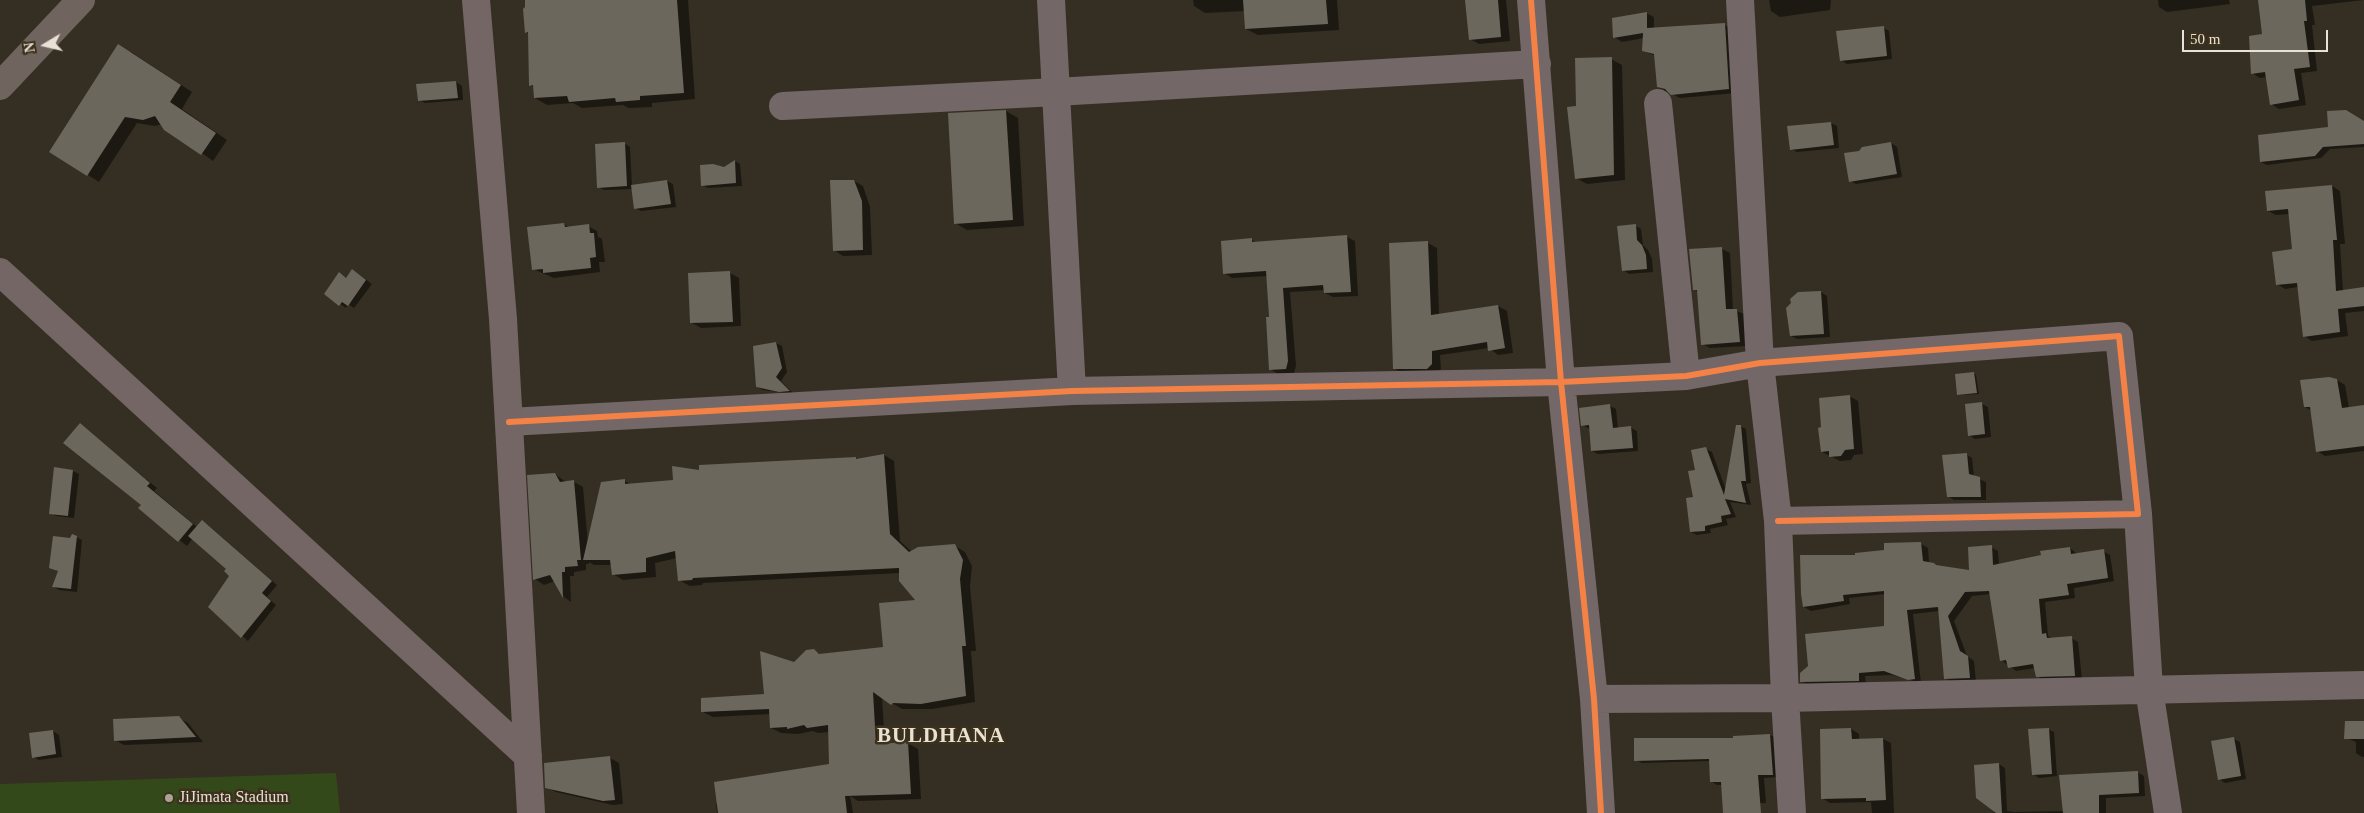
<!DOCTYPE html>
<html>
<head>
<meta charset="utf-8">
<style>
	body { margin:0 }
	#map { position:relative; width:2364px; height:813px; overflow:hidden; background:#352f23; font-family:"Times New Roman",serif }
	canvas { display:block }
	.north { position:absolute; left:20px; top:20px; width:50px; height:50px; -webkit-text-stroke:4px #3c311c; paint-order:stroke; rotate:261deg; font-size:14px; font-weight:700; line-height:20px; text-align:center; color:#e8e1d4 }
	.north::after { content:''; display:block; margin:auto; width:18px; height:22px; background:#e8e1d4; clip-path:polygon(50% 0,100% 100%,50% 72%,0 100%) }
	.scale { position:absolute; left:2182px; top:30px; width:146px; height:22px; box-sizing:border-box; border:2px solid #e8e1d4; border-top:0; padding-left:6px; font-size:15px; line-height:18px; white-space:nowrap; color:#e8e1d4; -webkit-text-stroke:4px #3c311c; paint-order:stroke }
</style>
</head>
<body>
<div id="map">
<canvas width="2364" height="813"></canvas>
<div class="north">N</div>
<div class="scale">50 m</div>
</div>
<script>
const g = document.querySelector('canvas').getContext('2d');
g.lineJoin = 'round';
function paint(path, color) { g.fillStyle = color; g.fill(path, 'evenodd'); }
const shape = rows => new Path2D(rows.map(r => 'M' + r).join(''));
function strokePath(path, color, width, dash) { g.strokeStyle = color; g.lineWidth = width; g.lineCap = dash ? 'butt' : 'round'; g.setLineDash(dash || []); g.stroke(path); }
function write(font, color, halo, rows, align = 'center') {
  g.font = font + ' "Times New Roman",serif'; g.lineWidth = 5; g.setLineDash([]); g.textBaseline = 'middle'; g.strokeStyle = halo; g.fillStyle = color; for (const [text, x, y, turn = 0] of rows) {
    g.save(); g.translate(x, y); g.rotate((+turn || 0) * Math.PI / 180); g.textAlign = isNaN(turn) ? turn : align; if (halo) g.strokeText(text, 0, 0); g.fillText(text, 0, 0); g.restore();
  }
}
paint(shape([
	[336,773,340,813,0,813,0,784]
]), '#334919');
paint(shape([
	[526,0,688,0,695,99,652,103,652,107,629,108,623,105,582,108,573,103,547,105,535,98,534,87,531,85,529,34,526,32],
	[1193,0,1337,0,1339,30,1258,35,1246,29,1245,11,1205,13,1194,6],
	[1466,0,1506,0,1510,41,1479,44,1470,39],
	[1769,0,1831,0,1830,10,1780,17,1771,11],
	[2158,0,2232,0,2229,0,2230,4,2167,12,2159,7],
	[2259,0,2364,0,2312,6,2315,25,2312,25,2317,71,2301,73,2306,105,2279,109,2271,104,2267,77,2260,78,2252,73,2263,35],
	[1646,13,1654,17,1654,29,1725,25,1732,29,1736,93,1680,98,1658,87,1656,56,1643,51,1644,38,1622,42,1614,37],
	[1884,28,1889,31,1892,59,1847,64,1841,60],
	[131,52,192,92,182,109,227,140,213,161,162,124,155,126,137,123,99,182,88,175],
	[1611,59,1622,65,1625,180,1587,184,1576,178,1577,107],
	[456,82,462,86,463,100,425,103,419,100],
	[1006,111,1018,118,1024,226,967,230,955,223],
	[1831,123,1837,126,1839,148,1797,152,1791,149],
	[2364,123,2364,147,2330,149,2321,158,2267,165,2261,162],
	[624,143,630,147,632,186,667,181,673,184,676,207,641,211,635,208,633,189,604,190,599,187],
	[1891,143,1897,147,1902,177,1856,184,1850,181],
	[735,161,740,164,742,186,708,188,702,185],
	[854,181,863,186,870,207,872,255,843,256,834,250],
	[2332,186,2340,191,2345,244,2340,244,2343,291,2364,288,2364,311,2345,313,2348,336,2312,341,2304,336,2298,287,2285,289,2277,284,2293,250,2289,214,2276,215,2268,211],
	[564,224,570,228,588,226,597,231,598,237,602,239,605,262,599,262,600,272,554,278,533,269],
	[1635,225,1641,229,1643,245,1648,250,1652,259,1653,272,1629,274,1623,270],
	[1347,237,1355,241,1358,296,1333,297,1325,293,1325,290,1290,292,1296,366,1294,373,1278,374,1270,369,1268,276,1232,278,1224,273,1252,240,1257,243],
	[1428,243,1437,248,1439,315,1498,306,1507,311,1513,353,1498,355,1489,348,1440,355,1441,369,1437,373,1404,374,1395,369],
	[1722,249,1730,253,1733,310,1745,314,1747,346,1710,348,1702,344,1698,292,1694,289,1690,250],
	[730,273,739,278,741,326,701,328,692,323],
	[340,274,347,279,358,274,372,284,354,308,348,304,346,308,326,294],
	[1821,292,1827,296,1830,337,1797,339,1791,336,1799,294],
	[776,343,782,346,787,372,781,381,794,394,763,390,757,387],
	[1974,373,1976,375,1979,394,1958,395],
	[2337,380,2345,385,2349,408,2364,406,2364,451,2325,456,2317,451,2312,411,2305,407],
	[1849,396,1858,401,1863,454,1854,455,1851,460,1840,461,1822,452],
	[1982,404,1988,407,1991,437,1975,439,1969,435],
	[1610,406,1616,409,1618,429,1631,428,1637,431,1638,451,1598,454,1592,451,1590,429,1582,425],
	[80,425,157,488,154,491,197,527,208,525,277,585,267,597,276,605,248,641,210,607,231,576,228,569,193,538,187,546,139,508,142,505],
	[1740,426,1746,429,1751,483,1746,484,1751,505,1730,502,1736,517,1726,519,1728,525,1710,529,1711,533,1697,535,1691,532,1696,471,1706,449,1712,452,1726,490],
	[1966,454,1972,458,1974,477,1986,482,1986,500,1954,500,1948,496],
	[884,455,894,461,900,541,912,552,955,546,965,552,972,566,970,586,976,651,971,651,975,702,932,709,902,709,882,697,885,745,908,743,918,749,921,799,858,801,850,796,853,813,717,813,716,804,830,765,829,732,818,733,813,731,798,734,781,733,771,728,770,714,713,717,703,712,766,695,795,663,814,651,821,655,884,648,917,601,900,573,703,583,702,585,690,586,679,580,677,558,655,563,656,577,623,580,613,574,612,565,594,565,589,562,589,564,586,564,586,570,574,572,574,576,570,576,571,602,564,597,555,581,544,585,535,579,555,474,566,482,574,482,583,487,588,544,625,481,632,485,674,481,701,472,856,458,858,460],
	[55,469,73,471,79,474,74,518,56,516,51,513],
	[76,537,82,540,77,592,59,590,53,586,59,572,51,567,71,540],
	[1921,544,1928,548,1929,563,1939,567,1970,572,1991,547,1998,551,1999,565,2042,556,2041,552,2070,548,2077,554,2103,551,2110,555,2114,581,2074,588,2075,598,2045,602,2048,636,2054,639,2071,638,2078,642,2082,679,2044,680,2037,676,2035,668,2016,671,2001,660,1991,594,1972,596,1954,621,1967,656,1974,661,1976,682,1952,682,1945,678,1939,611,1913,614,1921,683,1892,675,1865,676,1866,684,1808,685,1801,681,1885,627,1885,594,1849,598,1850,604,1811,611,1804,607,1856,556],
	[179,718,188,723,203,742,124,745,115,740],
	[2364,723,2364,757,2362,757,2356,753,2356,742,2346,738],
	[1851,729,1859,734,1859,740,1883,739,1891,743,1894,813,1872,813,1871,802,1830,803,1822,798],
	[2048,729,2054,732,2057,776,2039,778,2033,774],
	[53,731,59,735,62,757,39,760,33,757],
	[1770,735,1776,738,1778,777,1764,778,1766,803,1730,804,1723,785,1717,785,1711,781,1710,761,1642,763,1636,760,1734,739,1734,737],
	[2234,739,2240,742,2246,779,2225,783,2219,779],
	[610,758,619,763,623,804,613,805,556,792,546,787],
	[1999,764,2005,768,2007,811,2014,812,2064,811,2137,772,2144,776,2145,796,2106,798,2106,813,1991,813,1997,812]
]), '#0007');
paint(shape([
	[525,0,677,0,684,93,640,96,640,100,616,102,615,98,569,102,567,96,534,98,533,85,529,86,528,32,525,33,523,9,525,7],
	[1243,0,1326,0,1328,24,1245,29],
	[1465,0,1498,0,1501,37,1469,40],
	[2258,0,2305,0,2307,21,2304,21,2310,67,2294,69,2299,100,2270,105,2265,72,2251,74,2249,36,2262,34],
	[1647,12,1647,28,1725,23,1729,89,1671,95,1665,89,1657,87,1654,54,1642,51,1643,33,1613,38,1612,18],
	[1884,26,1887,56,1840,61,1836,31],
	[118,44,181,85,170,102,216,133,201,155,164,130,155,116,143,120,125,117,87,176,49,152],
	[1612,57,1614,175,1575,179,1567,107,1576,106,1575,58],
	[456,81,458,98,418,101,416,84],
	[1006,110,1013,220,954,224,948,113],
	[2346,110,2364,121,2364,144,2323,147,2315,156,2260,162,2258,135,2328,127,2327,111],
	[1831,122,1834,145,1790,150,1787,126],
	[625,142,627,186,597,188,595,144],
	[1891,142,1897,174,1849,182,1844,153,1859,151,1862,147],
	[735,160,736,183,701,186,700,165,713,164,724,167],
	[667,180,671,204,634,209,631,185],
	[830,180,854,180,862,201,863,250,833,251],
	[2332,185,2337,240,2333,240,2336,291,2364,287,2364,306,2338,309,2340,332,2303,337,2297,283,2276,285,2272,252,2292,249,2288,209,2267,211,2265,191],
	[564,223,565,227,589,224,590,233,594,233,596,257,590,258,591,268,543,273,543,269,532,270,527,227],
	[1636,224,1637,240,1642,245,1646,255,1647,269,1622,271,1617,226],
	[1347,235,1351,292,1324,293,1323,285,1283,288,1288,361,1286,369,1269,370,1266,317,1269,317,1266,271,1223,274,1221,241,1252,238,1252,242],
	[1428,241,1431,315,1498,305,1505,348,1488,351,1487,342,1432,351,1432,364,1427,369,1393,369,1389,243],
	[1722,247,1726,309,1737,309,1740,342,1701,345,1697,290,1693,290,1689,249],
	[352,269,366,280,348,306,342,302,339,306,324,294,339,272,346,278],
	[730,271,733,322,690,323,688,273],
	[1821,291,1824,334,1790,336,1786,308,1791,303,1790,299,1798,292],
	[776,342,782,368,776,377,790,391,779,392,756,387,753,346],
	[1974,372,1977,393,1957,395,1955,374],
	[2329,377,2337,379,2342,408,2364,405,2364,446,2316,452,2310,407,2304,407,2300,380],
	[1850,395,1854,449,1845,450,1841,456,1829,457,1829,451,1821,452,1818,428,1821,427,1819,398],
	[1982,402,1985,434,1968,436,1965,404],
	[1610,404,1613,428,1631,426,1633,448,1591,451,1589,425,1581,426,1579,408],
	[80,423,150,483,147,486,193,524,178,542,138,508,141,505,63,443],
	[1736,425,1741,425,1746,481,1741,481,1746,503,1725,499,1731,514,1721,516,1722,522,1705,526,1705,531,1690,532,1686,498,1693,497,1688,471,1695,470,1691,450,1706,447,1724,495],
	[1967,453,1969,474,1980,477,1981,497,1947,497,1942,455],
	[884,454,890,534,909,552,918,547,955,544,963,560,960,579,966,646,962,646,966,696,921,704,893,703,891,705,873,692,876,744,908,742,911,794,845,796,847,813,718,813,714,782,829,764,828,725,807,728,804,725,787,729,787,727,770,728,769,709,701,712,701,698,764,694,760,651,794,662,806,650,814,649,819,654,883,647,879,603,915,600,899,581,899,568,693,578,692,580,678,581,675,551,646,558,646,572,612,575,610,560,583,560,601,482,625,479,625,484,673,480,672,466,699,470,699,465,856,457,856,459],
	[54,467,73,470,68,516,49,514],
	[555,473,560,482,574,480,581,560,577,560,578,566,565,567,565,572,562,572,563,598,550,575,533,580,527,475],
	[202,520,272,581,262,593,271,601,241,638,208,607,229,576,224,571,226,569,188,536],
	[72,534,77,536,71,589,52,587,58,571,49,568,53,536,70,538],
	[1921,542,1923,561,1934,563,1936,565,1969,570,1968,547,1992,545,1993,565,2041,555,2040,551,2070,547,2071,554,2104,549,2108,578,2067,584,2069,595,2039,599,2042,634,2046,633,2047,638,2072,636,2075,676,2036,677,2033,664,2008,668,2006,660,2000,661,1989,591,1965,592,1948,616,1960,651,1968,656,1970,678,1944,679,1938,607,1907,610,1915,679,1908,680,1884,671,1859,673,1859,681,1800,682,1800,673,1808,666,1805,634,1884,626,1884,591,1843,595,1844,601,1803,607,1801,594,1800,555,1855,555,1855,553,1884,550,1884,543],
	[179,716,196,737,114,741,113,719],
	[2345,721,2364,721,2364,739,2344,739],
	[1851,728,1852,739,1883,738,1886,800,1866,801,1866,798,1821,799,1820,729],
	[2049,728,2052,774,2032,775,2028,729],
	[53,730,56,754,32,758,29,733],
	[1770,734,1773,775,1758,775,1761,813,1723,813,1721,782,1710,782,1709,759,1634,761,1634,738,1733,738,1733,736],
	[2234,737,2241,776,2218,780,2211,741],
	[610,756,615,800,603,801,545,788,544,763],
	[1999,763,2002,813,1996,813,1976,798,1974,765],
	[2138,771,2139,793,2099,795,2099,813,2063,813,2059,775]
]), '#6c675c');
strokePath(shape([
	[1051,0,1072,391],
	[1531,0,1561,382,1594,699,1601,813],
	[1740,0,1760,363,1778,521,1785,698,1792,813],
	[1658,103,1686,376],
	[783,106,1056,92,1537,64],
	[509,422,1072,391,1561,382,1686,376,1760,363,2119,336,2138,514,1778,521],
	[2138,514,2149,689,2168,813],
	[1594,699,1785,698,2364,685]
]), '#736767', 28);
strokePath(shape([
	[476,0,503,319,531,813],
	[0,272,528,756]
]), '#746664', 28);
strokePath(shape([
	[0,86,81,0]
]), '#70645f', 28);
strokePath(shape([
	[1531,0,1561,382,1594,699,1601,813],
	[509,422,1072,391,1561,382,1686,376,1760,363,2119,336,2138,514,1778,521]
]), '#f48246', 6);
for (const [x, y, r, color] of [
	[169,798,5,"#a9a396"]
]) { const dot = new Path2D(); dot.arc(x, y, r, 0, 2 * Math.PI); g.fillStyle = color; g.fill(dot); strokePath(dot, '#3c311c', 2); }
write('16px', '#e8e1d4', '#3c311c', [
	["JiJimata Stadium",179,798]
], 'left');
g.letterSpacing = '1px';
write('bold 21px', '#e8e1d4', '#3c311c', [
	["BULDHANA",941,737]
]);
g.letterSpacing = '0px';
</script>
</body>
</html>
